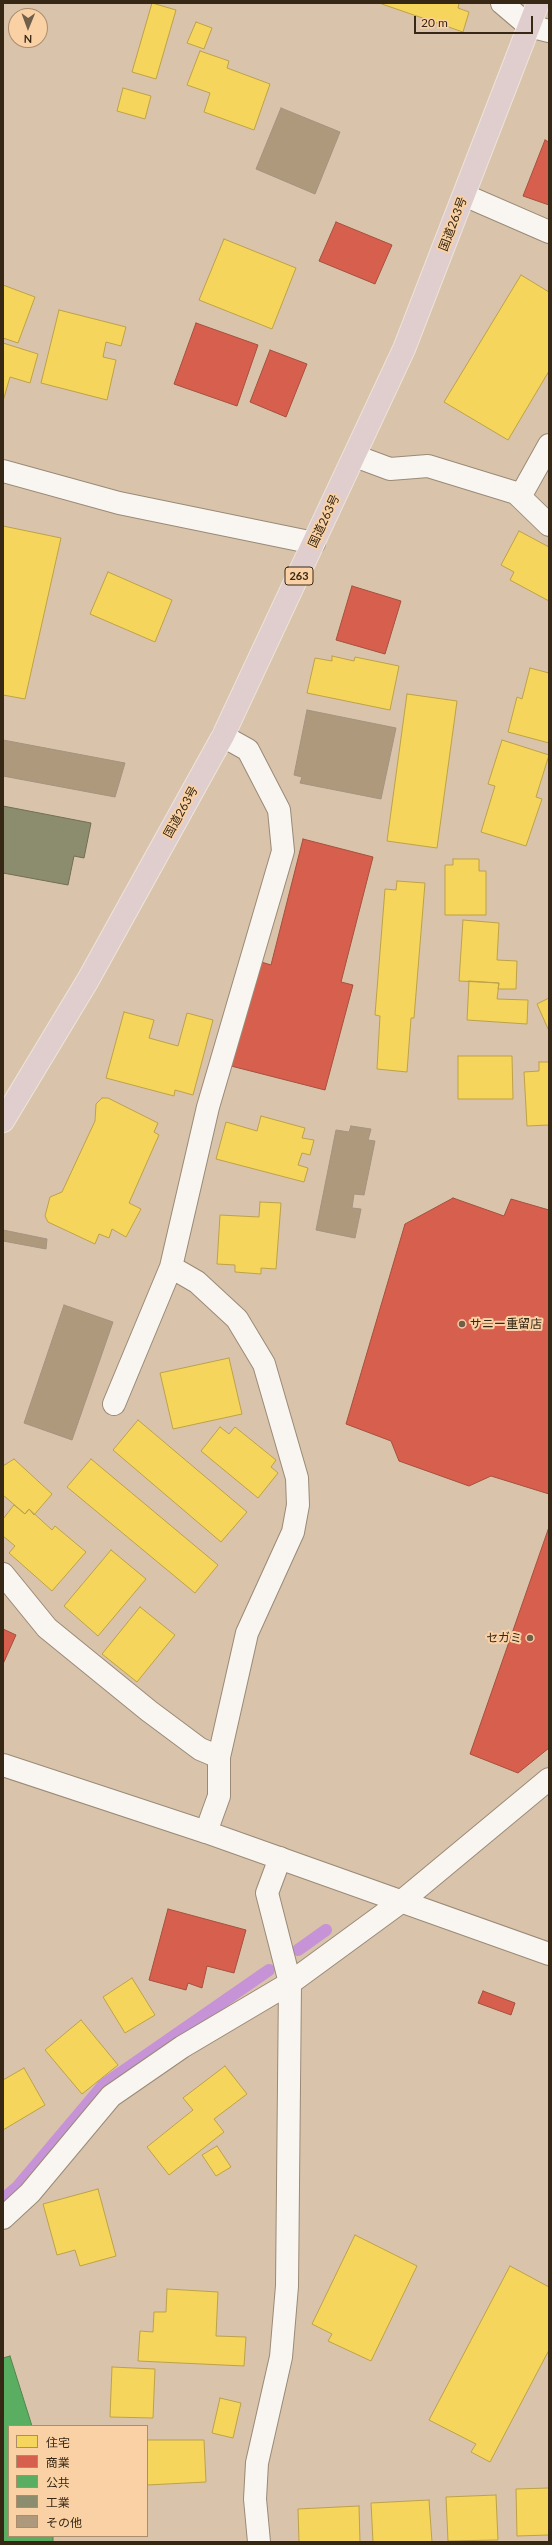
<!DOCTYPE html>
<html>
<head>
<meta charset="utf-8">
<style>
	body { margin:0 }
	#map { position:relative; width:552px; height:2545px; overflow:hidden; background:#d9c4ab; font-family:Lato,"Noto Sans JP",sans-serif }
	canvas { display:block }
	.frame { position:absolute; inset:0; border:4px solid #372816; pointer-events:none }
	.legend { position:absolute; left:8px; top:2425px; width:140px; height:112px; box-sizing:border-box; background:#f9d1a5; border:1px solid #ab8d6c; margin:0; padding:5px 7px; list-style:none; font-size:12px; color:#372816 }
	.legend li { display:flex; align-items:center; gap:8px; height:20px }
	.legend b { width:20px; border:1px solid #ab8d6c }
	.north { position:absolute; left:8px; top:8px; width:40px; height:40px; box-sizing:border-box; background:#f9d1a5; border:1px solid #ab8d6c; border-radius:50%; rotate:181deg; font-size:11px; font-weight:700; line-height:16px; text-align:center; color:#372816 }
	.north::after { content:''; display:block; margin:auto; width:14px; height:18px; background:#705f4a; clip-path:polygon(50% 0,100% 100%,50% 72%,0 100%) }
	.scale { position:absolute; left:414px; top:16px; width:119px; height:18px; box-sizing:border-box; border:2px solid #372816; border-top:0; padding-left:5px; font-size:12px; line-height:14px; white-space:nowrap; color:#372816; -webkit-text-stroke:3px #f9d1a5; paint-order:stroke }
</style>
</head>
<body>
<div id="map">
<canvas width="552" height="2545"></canvas>
<div class="frame"></div>
<ul class="legend">
<li><b style="height:11px;background:#f6d55c"></b>住宅</li>
<li><b style="height:11px;background:#d6604d"></b>商業</li>
<li><b style="height:11px;background:#5aae61"></b>公共</li>
<li><b style="height:11px;background:#8c8c6e"></b>工業</li>
<li><b style="height:11px;background:#af997c"></b>その他</li>
</ul>
<div class="north">N</div>
<div class="scale">20 m</div>
</div>
<script>
const g = document.querySelector('canvas').getContext('2d');
g.lineJoin = 'round';
function paint(path, color) { g.fillStyle = color; g.fill(path, 'evenodd'); }
const shape = rows => new Path2D(rows.map(r => 'M' + r).join(''));
function strokePath(path, color, width, dash) { g.strokeStyle = color; g.lineWidth = width; g.lineCap = dash ? 'butt' : 'round'; g.setLineDash(dash || []); g.stroke(path); }
function write(font, color, halo, rows, align = 'center') {
  g.font = font + ' Lato,"Noto Sans JP",sans-serif'; g.lineWidth = 4; g.setLineDash([]); g.textBaseline = 'middle'; g.strokeStyle = halo; g.fillStyle = color; for (const [text, x, y, turn = 0] of rows) {
    g.save(); g.translate(x, y); g.rotate((+turn || 0) * Math.PI / 180); g.textAlign = isNaN(turn) ? turn : align; if (halo) g.strokeText(text, 0, 0); g.fillText(text, 0, 0); g.restore();
  }
}
const homes = shape([
	[152,3,176,10,156,79,132,72,152,3],
	[379,3,459,3,458,8,469,12,463,32,379,3],
	[196,22,212,28,204,49,187,43,196,22],
	[200,51,229,61,227,68,270,84,254,130,204,112,210,93,187,85,200,51],
	[123,88,151,96,145,119,117,111,123,88],
	[224,239,296,268,272,329,199,300,224,239],
	[521,275,549,292,549,371,508,440,444,402,521,275],
	[3,285,35,297,18,343,3,338,3,285],
	[59,310,126,327,121,346,106,342,103,357,116,360,107,400,41,383,59,310],
	[3,343,38,354,30,383,10,377,3,401,3,343],
	[3,526,61,538,25,699,3,695,3,526],
	[519,531,549,547,549,601,510,580,514,572,501,565,519,531],
	[108,572,172,600,155,642,90,614,108,572],
	[332,656,354,661,355,657,399,666,390,710,307,693,315,658,332,661,332,656],
	[530,668,549,673,549,743,508,732,517,697,522,699,530,668],
	[407,694,457,701,437,848,387,841,407,694],
	[502,740,549,755,536,797,542,799,526,846,481,832,495,786,488,784,502,740],
	[453,859,479,859,479,871,486,871,486,915,445,915,445,865,453,865,453,859],
	[397,881,425,883,414,1018,411,1018,407,1072,377,1069,380,1016,375,1015,385,889,396,890,397,881],
	[463,920,499,923,497,960,517,961,516,989,498,989,499,983,459,981,463,920],
	[469,981,499,983,497,999,528,1000,527,1024,467,1020,469,981],
	[549,998,549,1031,537,1004,549,998],
	[124,1012,154,1020,149,1038,178,1046,187,1013,213,1020,193,1095,175,1090,174,1096,106,1078,124,1012],
	[458,1056,512,1056,513,1099,458,1099,458,1056],
	[539,1062,549,1062,549,1125,527,1126,524,1072,539,1071,539,1062],
	[102,1098,108,1098,158,1123,154,1132,159,1135,129,1203,141,1209,126,1237,112,1229,109,1238,99,1234,95,1244,48,1222,45,1216,50,1197,62,1192,95,1121,96,1104,102,1098],
	[261,1116,305,1128,302,1138,314,1140,310,1155,302,1153,298,1165,308,1168,304,1182,216,1159,226,1122,257,1131,261,1116],
	[260,1202,281,1203,276,1269,261,1268,261,1274,235,1272,235,1265,217,1264,220,1215,259,1217,260,1202],
	[229,1358,242,1414,173,1429,160,1373,229,1358],
	[138,1420,247,1512,221,1542,113,1450,138,1420],
	[220,1427,229,1434,235,1427,276,1460,271,1467,278,1473,258,1498,201,1451,220,1427],
	[14,1459,52,1494,34,1515,29,1509,25,1514,3,1495,3,1466,14,1459],
	[91,1459,218,1565,195,1593,67,1487,91,1459],
	[14,1505,25,1514,29,1509,52,1530,55,1526,86,1552,52,1591,9,1553,15,1546,3,1536,3,1519,14,1505],
	[111,1550,146,1579,98,1636,64,1606,111,1550],
	[140,1607,175,1635,137,1682,102,1654,140,1607],
	[132,1978,155,2015,125,2033,103,1997,132,1978],
	[81,2020,118,2065,82,2094,45,2050,81,2020],
	[225,2066,247,2094,214,2119,224,2132,169,2175,147,2147,193,2110,183,2098,225,2066],
	[24,2068,45,2105,3,2130,3,2080,24,2068],
	[217,2146,231,2167,216,2176,202,2155,217,2146],
	[98,2189,116,2256,80,2266,75,2250,57,2255,43,2204,98,2189],
	[355,2235,417,2266,371,2361,328,2341,332,2334,312,2324,355,2235],
	[510,2266,549,2287,549,2350,490,2462,471,2452,476,2444,429,2420,510,2266],
	[167,2289,218,2292,216,2336,246,2337,244,2366,138,2361,140,2331,153,2332,154,2312,166,2312,167,2289],
	[112,2367,155,2369,153,2418,110,2417,112,2367],
	[220,2398,241,2403,233,2438,212,2433,220,2398],
	[147,2440,204,2440,206,2482,147,2485,147,2440],
	[549,2488,549,2535,517,2536,516,2489,549,2488],
	[496,2495,498,2540,448,2541,446,2497,496,2495],
	[429,2500,432,2542,373,2542,371,2503,429,2500],
	[359,2506,360,2542,299,2542,298,2509,359,2506]
]);
paint(homes, '#f6d55c');
strokePath(homes, '#bda147', 1);
const shops = shape([
	[545,140,549,142,549,205,523,196,545,140],
	[336,222,392,245,375,284,319,261,336,222],
	[196,323,258,345,237,406,174,384,196,323],
	[270,350,307,364,286,417,250,402,270,350],
	[352,586,401,601,385,654,336,640,352,586],
	[303,839,373,857,341,982,353,985,325,1090,231,1066,258,961,271,965,303,839],
	[453,1198,504,1216,511,1199,549,1210,549,1494,491,1476,469,1486,399,1461,391,1441,346,1424,405,1224,453,1198],
	[549,1527,549,1748,518,1773,470,1754,549,1527],
	[3,1629,16,1635,3,1664,3,1629],
	[168,1909,246,1930,234,1973,207,1966,202,1988,188,1983,186,1990,149,1980,168,1909],
	[483,1991,515,2003,511,2015,478,2003,483,1991]
]);
paint(shops, '#d6604d');
strokePath(shops, '#a64f3c', 1);
const public = shape([
	[10,2356,32,2426,9,2426,9,2536,53,2536,53,2541,50,2542,3,2542,3,2358,10,2356]
]);
paint(public, '#5aae61');
strokePath(public, '#50864a', 1);
const industry = shape([
	[3,806,91,823,84,858,74,856,68,885,3,873,3,806]
]);
paint(industry, '#8c8c6e');
strokePath(industry, '#726e54', 1);
strokePath(shape([
	[298,1950,326,1930],
	[3,2199,17,2187,103,2085,269,1970]
]), '#c593d6', 12);
const building = shape([
	[281,108,340,132,315,194,256,169,281,108],
	[307,710,396,728,381,799,300,783,302,777,294,775,307,710],
	[3,740,125,763,115,797,3,776,3,740],
	[351,1126,371,1129,368,1140,375,1141,364,1195,354,1194,352,1208,361,1209,355,1238,316,1230,336,1130,349,1132,351,1126],
	[3,1230,47,1239,46,1249,3,1241,3,1230],
	[64,1305,113,1322,72,1440,24,1423,64,1305]
]);
paint(building, '#af997c');
strokePath(building, '#a49380', 1);
const street = shape([
	[502,3,529,26],
	[464,195,549,232],
	[355,456,390,469,428,466,516,493,549,525],
	[3,471,119,503,314,543],
	[520,497,549,445],
	[171,1267,197,1282,237,1319,264,1364,297,1478,298,1505,293,1532,247,1633,219,1757,219,1796,206,1832],
	[114,1404,171,1267,208,1107,283,851,279,810,248,750,223,736],
	[3,1574,47,1628,149,1711,200,1749,219,1757],
	[3,2218,30,2193,111,2096,182,2047,290,1983,402,1901,549,1779],
	[259,2542,255,2499,257,2463,281,2357,287,2286,290,1983,267,1893,280,1858]
]);
const secondary = shape([
	[529,26,549,31],
	[3,1765,206,1832,549,1954]
]);
const highway = shape([
	[3,1121,88,980,223,736,404,349,538,3]
]);
strokePath(street, '#9a8a76', 24);
strokePath(secondary, '#9a8a76', 24);
strokePath(highway, '#eee4d9', 24);
strokePath(street, '#f9f6f2', 22);
strokePath(secondary, '#f9f6f2', 22);
strokePath(highway, '#dfcecd', 22);
for (const [x, y, r, color] of [
	[462,1324,4,"#705f4a"],
	[530,1638,4,"#705f4a"]
]) { const dot = new Path2D(); dot.arc(x, y, r, 0, 2 * Math.PI); g.fillStyle = color; g.fill(dot); strokePath(dot, '#f9d1a5', 1.5); }
for (const [x, y, w] of [
	[299,576,28]
]) { const box = new Path2D(); box.roundRect(x - w / 2, y - 9, w, 18, 3); g.fillStyle = '#f9d1a5'; g.fill(box); strokePath(box, '#372816', 1); }
write('bold 11px', '#372816', null, [
	["263",299,576]
]);
write('12px', '#372816', '#f9d1a5', [
	["国道263号",453,224,-69],
	["国道263号",324,521,-65],
	["国道263号",181,812,-61]
]);
write('12px', '#372816', '#f9d1a5', [
	["サニー重留店",470,1324],
	["セガミ",522,1638,"right"]
], 'left');
</script>
</body>
</html>
